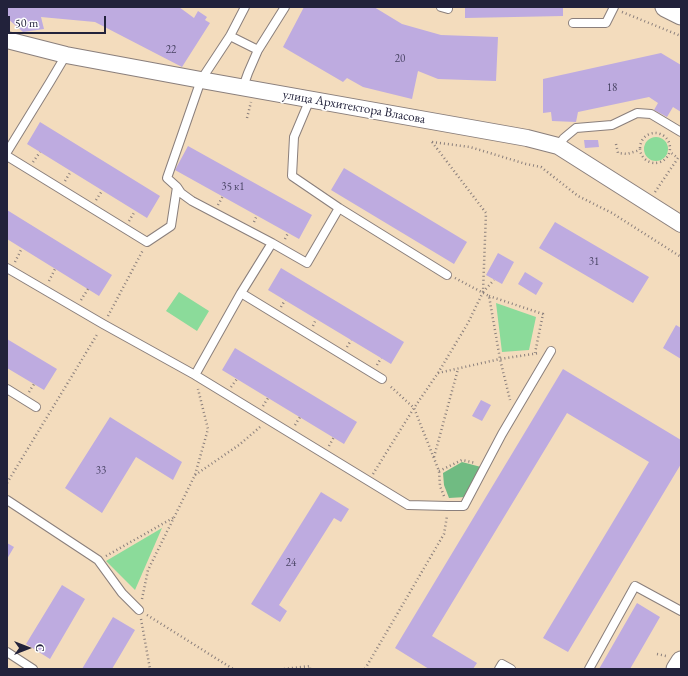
<!DOCTYPE html>
<html>
<head>
<meta charset="utf-8">
<style>
	body { margin:0 }
	#map { position:relative; width:688px; height:676px; overflow:hidden; background:#f3dcbd; font-family:"EB Garamond",serif }
	canvas { display:block }
	.frame { position:absolute; inset:0; border:8px solid #22223b; pointer-events:none }
	.north { position:absolute; left:8px; top:628px; width:40px; height:40px; -webkit-text-stroke:3px #fff; paint-order:stroke; rotate:90deg; font-size:11px; font-weight:700; line-height:16px; text-align:center; color:#22223b }
	.north::after { content:''; display:block; margin:auto; width:14px; height:18px; background:#22223b; clip-path:polygon(50% 0,100% 100%,50% 72%,0 100%) }
	.scale { position:absolute; left:8px; top:16px; width:98px; height:18px; box-sizing:border-box; border:2px solid #22223b; border-top:0; padding-left:5px; font-size:12px; line-height:14px; white-space:nowrap; color:#22223b; -webkit-text-stroke:3px #fff; paint-order:stroke }
</style>
</head>
<body>
<div id="map">
<canvas width="688" height="676"></canvas>
<div class="frame"></div>
<div class="north">С</div>
<div class="scale">50 m</div>
</div>
<script>
const g = document.querySelector('canvas').getContext('2d');
g.lineJoin = 'round';
function fill(path, color) { g.fillStyle = color; g.fill(path, 'evenodd'); }
const toPath = rows => new Path2D(rows.map(r => 'M' + r).join(''));
function stroke(path, color, width, dash) { g.strokeStyle = color; g.lineWidth = width; g.lineCap = dash ? 'butt' : 'round'; g.setLineDash(dash || []); g.stroke(path); }
function write(font, color, halo, rows, align = 'center') {
  g.font = font + ' "EB Garamond",serif'; g.lineWidth = 3.5; g.setLineDash([]); g.textBaseline = 'middle'; g.strokeStyle = halo; g.fillStyle = color; for (const [text, x, y, turn = 0] of rows) {
    g.save(); g.translate(x, y); g.rotate((+turn || 0) * Math.PI / 180); g.textAlign = isNaN(turn) ? turn : align; if (halo) g.strokeText(text, 0, 0); g.fillText(text, 0, 0); g.restore();
  }
}
const green = toPath([
	'644 149a12 12 0 1 1 24 0a12 12 0 1 1-24 0Z',
	[179,292,209,311,197,331,166,311],
	[496,303,536,317,529,350,502,352],
	[162,528,135,590,106,561]
]);
const forest = toPath([
	[462,462,481,467,466,497,449,498,444,485,443,473]
]);
const building = toPath([
	[7,7,179,7,194,18,198,11,207,17,205,20,210,23,182,67,95,22,41,17,44,29,23,32,7,18],
	[304,7,374,7,402,24,441,35,498,37,496,81,438,79,418,71,412,99,363,87,347,78,343,82,283,47],
	[465,7,563,7,563,16,465,18],
	[661,53,681,65,681,112,673,107,667,117,654,110,658,103,649,97,578,112,576,122,552,121,551,112,543,113,543,79],
	[40,122,160,196,147,218,27,144],
	[584,140,598,140,599,147,585,148],
	[188,146,312,215,299,239,175,170],
	[344,168,467,242,454,264,331,190],
	[7,210,112,275,99,296,7,239],
	[555,222,649,277,633,303,539,248],
	[498,253,514,262,502,284,486,275],
	[281,268,404,342,391,364,268,290],
	[525,272,543,283,536,295,518,284],
	[676,325,681,328,681,359,663,348],
	[7,339,57,369,44,390,7,368],
	[235,348,357,422,344,444,222,370],
	[563,369,681,440,681,464,568,652,543,638,649,462,567,413,432,636,477,663,473,669,429,669,395,648],
	[481,400,491,405,482,421,472,416],
	[110,417,182,462,173,480,136,457,102,513,65,488],
	[321,492,349,509,341,522,334,518,279,605,287,611,280,622,251,604],
	[7,543,14,547,7,559],
	[62,585,85,599,50,659,26,644],
	[637,603,660,617,630,669,599,669],
	[113,617,135,630,112,669,82,669]
]);
const path = toPath([
	[622,12,681,36],
	[247,118,251,102],
	'640 148a15 15 0 1 1 30 0a15 15 0 1 1-30 0Z',
	[432,142,486,213,483,292,468,323,438,373,414,408,439,471,440,486,444,496],
	[432,142,470,147,526,164,541,167,578,196,612,213,681,257],
	[616,144,618,153,627,154,640,150],
	[33,162,40,152],
	[65,181,71,171],
	[655,192,678,158,670,152],
	[96,200,102,191],
	[218,205,223,196],
	[129,221,135,211],
	[254,222,257,215],
	[285,239,288,233],
	[15,262,22,248],
	[455,278,489,296,500,359,510,400],
	[49,281,55,269],
	[483,292,494,280],
	[489,296,543,314,535,353],
	[81,300,88,289],
	[281,307,285,300],
	[108,316,143,250],
	[313,326,316,319],
	[347,347,351,340],
	[377,365,381,358],
	[438,373,500,359,539,353],
	[231,387,237,379],
	[29,392,34,384],
	[263,406,268,398],
	[295,425,300,417],
	[329,446,334,437],
	[434,457,458,369],
	[439,471,462,460,476,463],
	[373,474,414,408,389,385],
	[195,475,239,445,260,427],
	[7,483,98,333],
	[106,556,173,518],
	[142,599,148,570,195,475,208,429,198,389],
	[147,615,233,669],
	[141,619,150,669],
	[657,654,666,656],
	[284,669,310,666,310,669],
	[365,669,444,534,447,516]
]);
const service = toPath([
	[441,7,448,9],
	[573,23,606,23,614,7],
	[230,36,258,50],
	[243,87,248,73,258,50,285,7],
	[558,146,564,138,576,128,612,125,637,113,651,114,681,132],
	[7,152,50,82,66,55],
	[7,156,147,242,171,226,177,187,167,178,201,80,230,36,245,7],
	[177,187,181,193,192,201,272,243],
	[339,208,447,275],
	[7,268,103,324,195,375,408,505,448,506,464,506,502,434,551,351],
	[241,293,382,379],
	[195,375,241,293,272,243,307,263,339,208,292,176,294,137,310,99],
	[7,389,36,407],
	[7,500,98,560,122,593,139,610],
	[7,652,33,669],
	[499,669,502,664,511,669],
	[589,669,635,586,681,611]
]);
const minor = toPath([
	[7,40,66,55,201,80,527,138,558,146,681,224]
]);
const tertiary = toPath([
	[665,7,681,15],
	[676,669,681,661]
]);
const numberNames = [
	["22",171,50],
	["20",400,59],
	["18",612,88],
	["35 к1",233,187],
	["31",594,262],
	["33",101,471],
	["24",291,563]
];
const streetNames = [
	["улица Архитектора Власова",354,107,10]
];
fill(green, '#8bdb9a');
fill(forest, '#70bb82');
fill(building, '#beabe0');
stroke(service, '#8a7f7c', 10);
stroke(minor, '#8a7f7c', 18);
stroke(tertiary, '#8a7f7c', 21);
stroke(path, '#8a7f7c', 2.5, [1, 3]);
stroke(service, '#fff', 8);
stroke(minor, '#fff', 16);
stroke(tertiary, '#fff', 19);
write('11px', '#494464', null, numberNames);
write('13px', '#22223b', '#fff', streetNames);
</script>
</body>
</html>
